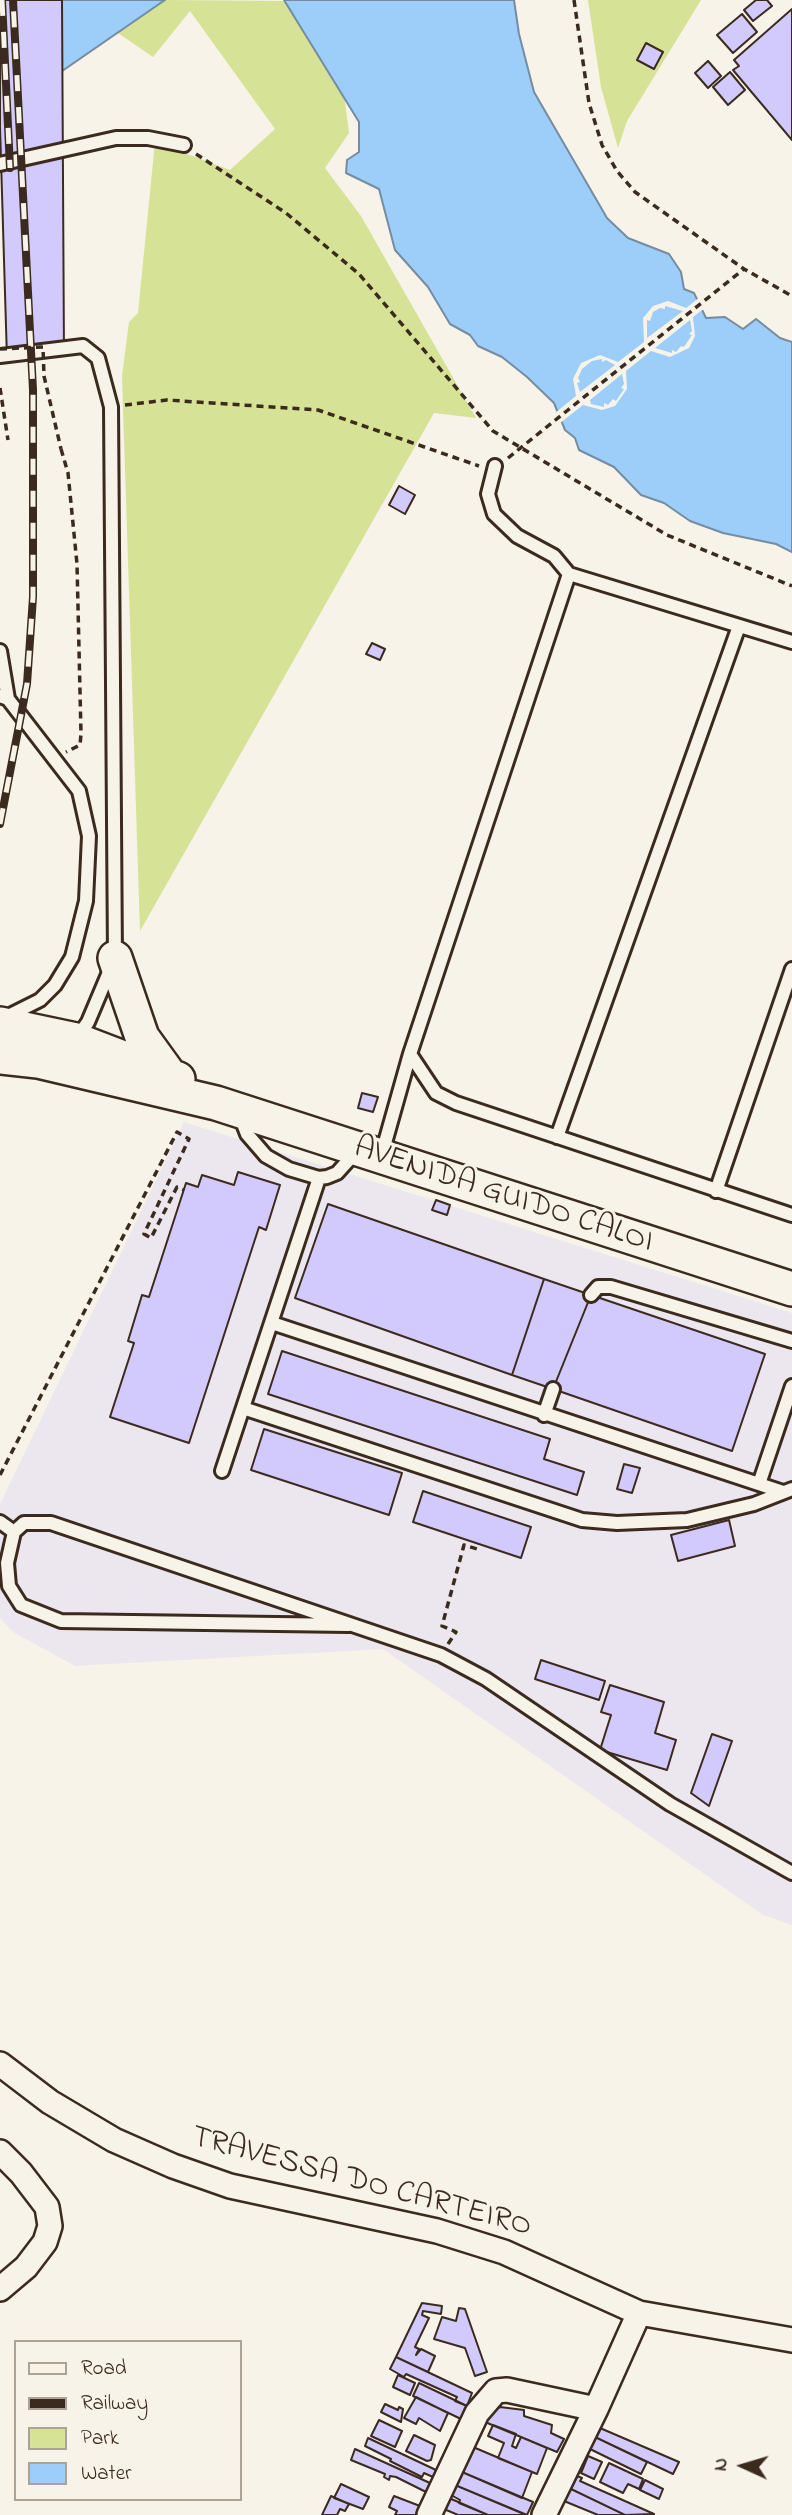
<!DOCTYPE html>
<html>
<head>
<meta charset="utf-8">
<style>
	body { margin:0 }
	#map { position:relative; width:792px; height:2515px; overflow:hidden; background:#f7f3e8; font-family:"Indie Flower",sans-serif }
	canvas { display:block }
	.legend { position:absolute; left:14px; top:2340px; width:228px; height:161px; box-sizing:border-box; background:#f7f3e8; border:2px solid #aca397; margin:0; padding:9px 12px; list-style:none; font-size:21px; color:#3b2a1e }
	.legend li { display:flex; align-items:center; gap:14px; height:35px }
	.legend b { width:35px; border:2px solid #aca397 }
	.north { position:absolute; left:708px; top:2431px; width:70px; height:70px; -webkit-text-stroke:5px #f7f3e8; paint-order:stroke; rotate:274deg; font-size:19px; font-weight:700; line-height:28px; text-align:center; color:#3b2a1e }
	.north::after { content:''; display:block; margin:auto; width:24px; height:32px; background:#3b2a1e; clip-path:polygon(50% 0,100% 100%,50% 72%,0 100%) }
</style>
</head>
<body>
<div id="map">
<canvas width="792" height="2515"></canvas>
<ul class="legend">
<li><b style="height:9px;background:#f7f3e8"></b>Road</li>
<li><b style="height:9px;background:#3b2a1e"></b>Railway</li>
<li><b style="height:19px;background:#d6e295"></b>Park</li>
<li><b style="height:19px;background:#9ccef9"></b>Water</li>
</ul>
<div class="north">N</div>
</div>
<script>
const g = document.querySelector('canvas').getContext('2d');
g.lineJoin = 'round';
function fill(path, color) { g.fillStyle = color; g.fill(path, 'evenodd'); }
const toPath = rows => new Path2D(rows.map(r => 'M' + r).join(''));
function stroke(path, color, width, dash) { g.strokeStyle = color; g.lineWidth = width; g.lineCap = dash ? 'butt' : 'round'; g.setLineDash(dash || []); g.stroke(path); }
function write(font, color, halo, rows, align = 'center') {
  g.font = font + ' "Indie Flower",sans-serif'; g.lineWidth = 6; g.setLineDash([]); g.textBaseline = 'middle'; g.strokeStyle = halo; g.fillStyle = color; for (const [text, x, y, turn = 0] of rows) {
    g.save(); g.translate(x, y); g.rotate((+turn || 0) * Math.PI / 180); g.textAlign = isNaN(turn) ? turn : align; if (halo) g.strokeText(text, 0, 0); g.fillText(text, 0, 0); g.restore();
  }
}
const built = toPath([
	[184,1122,792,1313,792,1925,763,1915,383,1649,75,1666,13,1632,0,1618,0,1504]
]);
const green = toPath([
	[165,0,286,1,344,94,349,133,325,168,361,216,476,418,434,413,140,931,122,376,129,322,138,313,155,142,230,170,275,129,190,11,153,57,118,33],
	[588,0,701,0,627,121,618,148,601,87]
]);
const water = toPath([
	[0,0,165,0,0,114,0,0],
	[284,0,514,0,519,34,534,92,607,218,628,238,669,254,681,272,684,289,694,293,706,318,725,317,743,329,756,319,780,338,792,342,792,552,776,544,723,533,690,521,664,503,641,495,614,467,579,450,575,438,565,430,554,403,527,377,502,357,478,346,470,335,450,324,428,287,395,250,379,189,346,173,347,160,359,152,359,122,284,0]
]);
const pier = toPath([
	[700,297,705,308,693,317,695,336,689,348,670,357,651,351,626,371,627,389,615,406,602,410,583,405,559,424,555,413,576,396,573,379,581,363,600,355,618,362,644,342,643,318,653,306,668,301,686,308],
	[665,306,683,311,647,338,647,320,650,321,653,312,660,308,665,309],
	[690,320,692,331,689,334,692,335,684,347,681,346,676,352,672,350,672,353,655,348],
	[602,359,602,362,606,360,615,365,580,392,577,383,580,382,578,378,582,369,592,361],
	[622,374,624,384,621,388,624,389,616,401,613,399,608,405,604,403,604,407,591,404,590,400]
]);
const building = toPath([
	[0,0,62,0,64,356,7,359,0,127,0,0],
	[756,0,767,0,772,6,753,21,744,10,756,0],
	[792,9,792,140,733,70,739,66,734,60,792,9],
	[742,14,757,32,733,53,717,35,742,14],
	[646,43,663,52,654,69,637,60,646,43],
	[708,61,721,76,708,88,695,73,708,61],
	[730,72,745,90,728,105,713,87,730,72],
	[399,486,415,495,405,514,389,505,399,486],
	[372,643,385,649,380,660,366,654,372,643],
	[362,1093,378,1097,373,1112,358,1108,362,1093],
	[238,1172,280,1185,266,1230,259,1227,189,1443,110,1417,134,1343,128,1341,142,1295,149,1297,186,1183,198,1187,202,1175,234,1185,238,1172],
	[436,1200,450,1205,447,1215,432,1210,436,1200],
	[328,1204,544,1279,512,1375,295,1298,328,1204],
	[544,1279,591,1295,553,1389,512,1375,544,1279],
	[591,1295,765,1354,732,1451,553,1389,591,1295],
	[282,1351,550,1439,544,1459,584,1472,577,1495,268,1394,282,1351],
	[264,1429,402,1473,389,1515,251,1470,264,1429],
	[624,1464,640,1468,632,1493,617,1489,624,1464],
	[423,1491,531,1527,521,1558,413,1522,423,1491],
	[729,1520,735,1546,678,1561,671,1535,729,1520],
	[541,1660,605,1681,599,1700,535,1679,541,1660],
	[610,1685,664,1702,655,1733,676,1740,667,1770,600,1750,611,1715,601,1712,610,1685],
	[712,1734,732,1741,709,1806,691,1793,712,1734],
	[422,2303,442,2306,441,2314,423,2311,422,2315,429,2318,415,2347,419,2349,416,2355,421,2349,435,2356,428,2372,396,2357,422,2303],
	[459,2308,465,2309,487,2372,475,2376,465,2348,434,2339,442,2317,456,2321,459,2308],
	[396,2357,472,2393,467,2406,455,2401,457,2397,406,2374,404,2377,390,2369,396,2357],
	[398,2375,415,2383,410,2395,393,2387,398,2375],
	[419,2383,467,2406,461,2419,413,2396,419,2383],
	[416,2397,448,2413,440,2431,419,2418,416,2424,404,2418,416,2397],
	[385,2404,398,2410,399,2407,403,2409,401,2422,381,2412,385,2404],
	[500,2407,524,2410,524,2416,552,2425,551,2433,564,2439,557,2452,485,2422,489,2414,500,2407],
	[379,2420,402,2431,395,2447,371,2436,379,2420],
	[493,2425,516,2434,512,2446,516,2448,521,2437,547,2448,537,2474,498,2458,504,2443,488,2436,493,2425],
	[600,2428,679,2462,673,2474,595,2437,600,2428],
	[414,2435,435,2445,431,2460,427,2461,406,2451,414,2435],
	[595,2437,647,2462,641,2474,590,2449,595,2437],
	[368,2438,436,2470,433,2477,424,2473,422,2477,390,2461,391,2459,365,2446,368,2438],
	[473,2447,532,2472,522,2498,462,2472,473,2447],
	[355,2449,430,2483,426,2492,396,2477,390,2476,389,2480,384,2477,385,2474,351,2460,355,2449],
	[588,2456,602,2462,594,2479,581,2473,588,2456],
	[609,2463,643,2479,639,2489,628,2484,623,2493,600,2482,609,2463],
	[462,2472,533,2502,527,2515,455,2485,462,2472],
	[577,2476,582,2478,580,2481,654,2514,625,2515,571,2489,577,2476],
	[645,2480,663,2489,659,2499,640,2490,645,2480],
	[341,2484,369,2497,363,2509,334,2498,341,2484],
	[455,2485,526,2515,488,2515,459,2503,460,2500,451,2495,455,2485],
	[571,2489,625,2515,598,2515,564,2501,571,2489],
	[331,2496,349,2504,345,2511,340,2509,337,2515,322,2515,331,2496],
	[394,2496,420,2506,416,2515,395,2515,397,2511,389,2507,394,2496],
	[449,2498,488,2515,458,2515,444,2509,449,2498]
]);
const path = toPath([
	[574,0,589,103,602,145,617,171,635,192,744,269,792,296],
	[196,154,286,213,359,274,493,431,667,535,792,586],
	[0,388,8,440],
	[125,405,167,400,318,410,479,466],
	[61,449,68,473,77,564,81,734,80,745,66,752],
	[508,458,744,269],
	[0,1475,177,1132,189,1139,144,1234,151,1238,177,1187,184,1190],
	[448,1644,456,1632,442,1626,464,1545,477,1549,479,1544]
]);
const lane = toPath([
	[0,164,116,138,148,138,184,145],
	[0,356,83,346,98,358,111,407,115,958,88,1022,77,1038],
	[569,574,792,642],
	[0,651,8,699],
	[0,696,8,699,79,791,89,836,86,901,72,957,55,985,40,1000,4,1018],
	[410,1054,436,1093,456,1103,792,1215],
	[240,1116,247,1134,266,1156,289,1169,319,1178,327,1177,337,1173,356,1152],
	[557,1137,739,626],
	[381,1157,410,1054,569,574,554,556,517,536,494,514,488,494,495,466],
	[716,1191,792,969],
	[591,1295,598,1287,611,1287,792,1341],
	[272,1323,783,1492],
	[243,1408,582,1520,617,1523,687,1520,754,1504,792,1489],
	[544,1415,553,1389],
	[222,1471,319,1178],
	[759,1484,792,1386],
	[0,1522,14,1532],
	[349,1625,61,1621,21,1605,9,1586,7,1563,14,1532,24,1523,51,1523,441,1655,486,1679,670,1804,792,1873]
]);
const street = toPath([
	[0,2064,50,2102,114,2140,173,2166,230,2186,437,2231,504,2252,639,2313],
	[0,2152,21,2173,47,2207,50,2226,45,2242,26,2267,0,2289],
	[596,2409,639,2313,792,2340],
	[429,2515,477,2413,496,2391,507,2390,596,2409,544,2515]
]);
const secondary = toPath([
	[115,958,142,1037,168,1073],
	[0,1024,76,1040,178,1079],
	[0,1057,38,1061,216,1103,792,1289]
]);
const rail = toPath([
	[2,0,10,168],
	[0,824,27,684,33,597,33,390,13,0]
]);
const pathBridge = toPath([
	[0,349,43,347,44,376,61,449]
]);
const streetNames = [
	["AVENIDA GUIDO CALOI",503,1197,18],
	["TRAVESSA DO CARTEIRO",361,2184,15]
];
fill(built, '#ece7ee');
fill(green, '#d6e295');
fill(water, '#9ccef9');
stroke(water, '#758ca1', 2);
fill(pier, '#f7f3e8');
fill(building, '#d2cafc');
stroke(building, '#3b2a1e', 2);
stroke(lane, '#3b2a1e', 18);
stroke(street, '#3b2a1e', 28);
stroke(secondary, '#3b2a1e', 38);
stroke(path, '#3b2a1e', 3.5, [7, 5]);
stroke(lane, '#f7f3e8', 12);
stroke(street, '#f7f3e8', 23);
stroke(secondary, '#f7f3e8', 33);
stroke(rail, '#3b2a1e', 8);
stroke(rail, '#f7f3e8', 5, [16]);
stroke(pathBridge, '#3b2a1e', 3.5, [7, 5]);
write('32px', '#3b2a1e', '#f7f3e8', streetNames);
</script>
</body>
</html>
